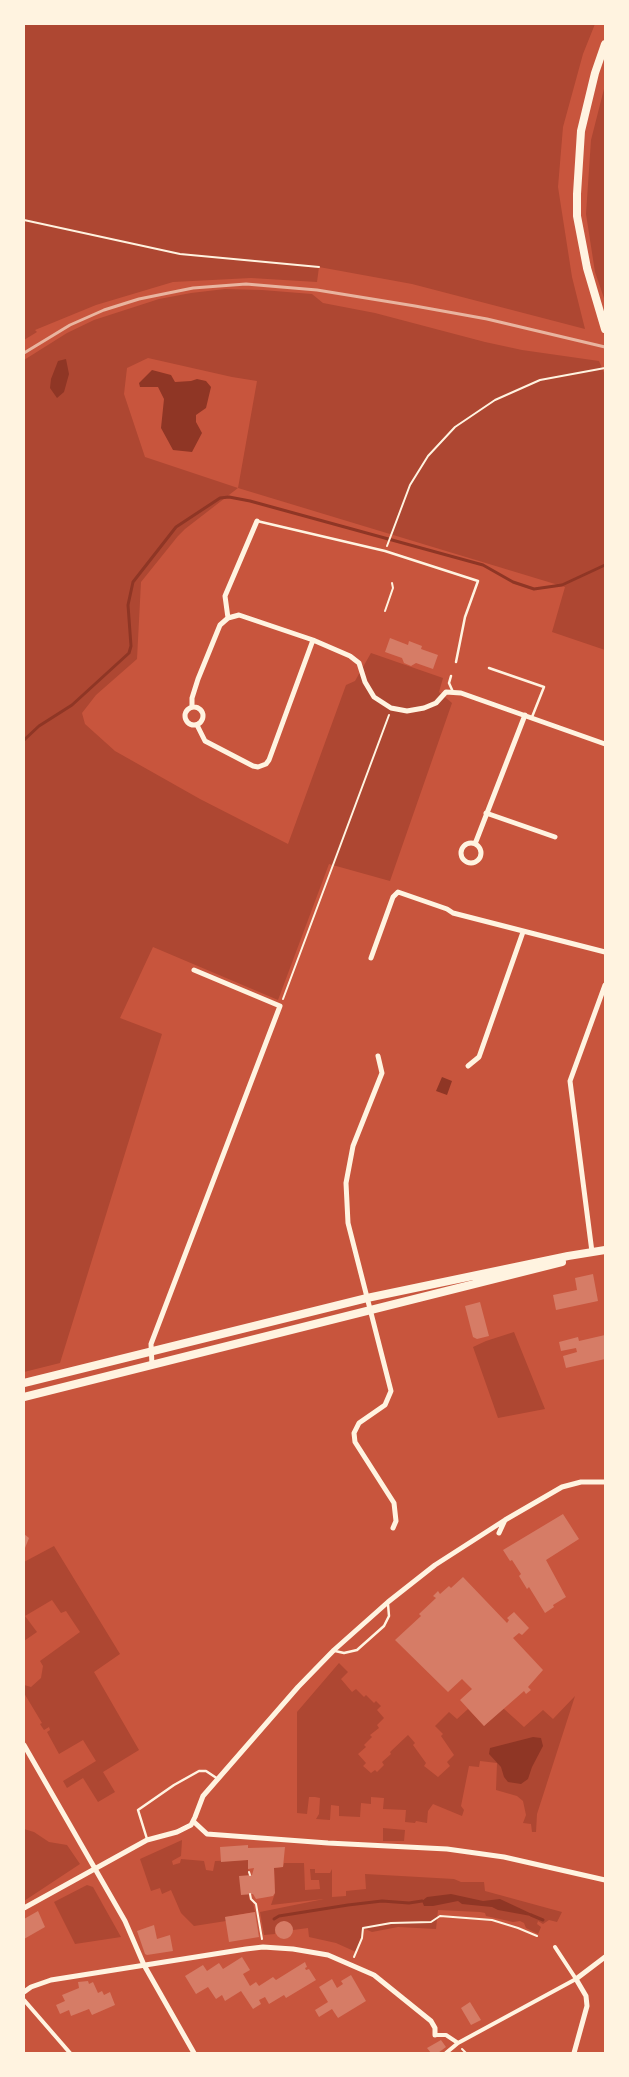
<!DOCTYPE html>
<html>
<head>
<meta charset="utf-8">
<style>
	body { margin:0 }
	#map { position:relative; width:629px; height:2077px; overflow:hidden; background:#c8553d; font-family:Poppins,sans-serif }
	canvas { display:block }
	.frame { position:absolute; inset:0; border:25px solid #fff3e0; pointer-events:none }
</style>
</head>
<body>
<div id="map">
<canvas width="629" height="2077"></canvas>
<div class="frame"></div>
</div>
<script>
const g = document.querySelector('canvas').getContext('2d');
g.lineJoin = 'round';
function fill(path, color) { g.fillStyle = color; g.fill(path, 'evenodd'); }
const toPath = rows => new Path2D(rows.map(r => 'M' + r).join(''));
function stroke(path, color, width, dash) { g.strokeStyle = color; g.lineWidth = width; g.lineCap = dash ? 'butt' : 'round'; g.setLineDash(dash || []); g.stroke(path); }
const green = toPath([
	[24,24,595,24,583,54,563,127,558,187,572,277,585,329,412,284,319,267,317,282,251,278,173,282,96,305,35,330,37,332,24,340],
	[605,85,605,301,595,272,586,214,591,140],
	[225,289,262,290,312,294,323,303,375,313,485,342,522,350,599,361,605,375,605,650,552,632,565,587,238,488,185,529,178,536,141,582,137,659,96,695,82,713,85,724,115,751,200,799,288,844,346,685,355,681,371,653,443,678,439,692,452,703,390,881,329,864,278,1000,153,947,120,1018,162,1034,60,1363,24,1372,24,360,67,333,94,320,159,299,191,293],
	[148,358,232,377,257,381,238,488,145,457,124,394,127,368],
	[514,1332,545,1409,498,1418,473,1347,486,1341],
	[54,1546,120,1654,94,1672,139,1750,103,1772,115,1792,98,1802,83,1778,67,1788,63,1781,96,1761,83,1740,59,1754,47,1732,50,1730,49,1727,44,1730,40,1724,42,1723,24,1693,24,1685,31,1687,41,1678,43,1666,40,1661,80,1632,66,1611,61,1613,52,1600,25,1616,37,1632,24,1641,24,1562],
	[339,1663,348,1672,341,1679,352,1692,356,1689,364,1697,366,1695,374,1703,376,1701,381,1706,377,1710,384,1718,377,1725,379,1728,370,1735,372,1737,364,1745,366,1747,358,1754,366,1763,363,1766,371,1773,375,1770,377,1772,384,1765,382,1762,391,1754,390,1752,408,1735,415,1743,413,1745,426,1763,424,1766,438,1777,450,1766,447,1762,454,1755,441,1736,443,1734,435,1726,449,1712,457,1719,468,1709,484,1726,503,1708,524,1727,543,1710,553,1719,575,1696,537,1814,536,1832,532,1832,531,1824,523,1823,526,1815,523,1801,517,1796,496,1790,497,1763,480,1761,479,1767,469,1766,461,1806,464,1810,462,1816,433,1804,428,1811,427,1823,416,1821,415,1823,405,1822,406,1810,383,1809,384,1798,371,1797,371,1804,361,1803,360,1817,339,1816,339,1806,331,1805,330,1820,316,1819,319,1814,320,1798,315,1797,309,1797,307,1814,297,1813,297,1712],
	[383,1828,405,1830,404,1841,383,1841],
	[24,1829,34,1832,49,1842,67,1845,80,1864,24,1901],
	[182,1840,181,1856,172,1861,173,1865,180,1863,181,1859,204,1861,206,1870,213,1871,215,1861,248,1860,249,1899,253,1903,255,1912,225,1917,226,1921,194,1926,181,1913,171,1890,162,1894,160,1888,151,1891,140,1859],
	[284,1863,304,1863,305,1890,320,1889,319,1880,311,1880,310,1869,315,1869,315,1873,330,1873,332,1869,332,1897,346,1896,346,1891,366,1889,365,1874,401,1876,454,1879,461,1882,484,1882,485,1891,562,1912,557,1922,549,1920,543,1924,538,1921,537,1924,541,1927,538,1934,526,1928,524,1923,520,1921,513,1922,486,1916,485,1913,480,1912,438,1910,436,1929,398,1927,372,1932,363,1928,362,1938,356,1952,336,1943,309,1937,308,1928,293,1930,291,1924,285,1921,276,1925,275,1934,264,1935,260,1912,324,1899,271,1905,275,1893,274,1868,283,1867],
	[87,1885,93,1887,121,1937,75,1944,54,1902]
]);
const water = toPath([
	[66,359,69,374,64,392,57,398,50,388,51,379,58,361],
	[152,370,171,375,175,382,191,381,197,379,206,381,211,387,206,408,196,415,196,422,202,433,192,452,173,450,161,428,164,399,158,387,140,387,139,383],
	[442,1077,452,1081,447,1095,436,1091],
	[533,1737,541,1738,543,1746,532,1767,528,1779,521,1784,508,1782,504,1777,501,1767,489,1754,490,1748],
	[451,1894,483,1901,500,1899,532,1914,531,1916,498,1910,492,1907,462,1904,458,1901,433,1906,424,1906,422,1901,427,1897]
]);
const stream = toPath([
	[24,740,39,726,72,705,129,653,131,646,128,605,133,582,176,527,220,498,229,497,250,501,483,565,513,582,534,589,562,585,605,565],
	[531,1915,543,1920],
	[274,1919,279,1916,348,1905,382,1901,409,1903,422,1901]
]);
const building = toPath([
	[390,638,408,645,409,641,422,646,421,649,438,655,433,669,416,663,411,666,404,663,402,658,385,652],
	[593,1274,598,1301,556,1310,553,1295,577,1290,575,1278],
	[480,1302,489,1336,477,1339,473,1337,465,1306],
	[605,1335,605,1359,566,1368,563,1356,577,1352,576,1348,561,1351,559,1342,578,1337,579,1341],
	[563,1514,579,1539,546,1560,566,1597,553,1605,554,1607,545,1613,529,1587,527,1589,519,1576,521,1574,512,1560,510,1561,503,1550],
	[24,1534,29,1538,25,1548,24,1548],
	[463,1577,507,1623,509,1620,507,1618,514,1612,529,1628,522,1635,519,1633,513,1638,543,1670,528,1687,531,1690,526,1694,524,1691,484,1726,460,1700,472,1689,462,1679,448,1692,395,1640,421,1616,419,1614,436,1598,433,1596,438,1591,440,1594,449,1586,451,1588],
	[248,1845,248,1848,285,1847,283,1867,274,1868,275,1893,273,1896,256,1899,253,1894,241,1895,239,1876,252,1875,254,1868,248,1869,248,1860,221,1862,220,1847],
	[38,1911,45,1927,24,1939,24,1919],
	[255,1912,259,1937,229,1942,225,1917],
	'275 1930a9 9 0 1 1 18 0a9 9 0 1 1-18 0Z',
	[154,1925,157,1939,170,1935,173,1951,147,1955,145,1954,137,1931],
	[242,1957,250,1970,243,1974,250,1986,256,1982,259,1986,273,1977,276,1980,305,1962,307,1967,305,1968,306,1970,309,1969,316,1980,286,1998,284,1995,269,2004,265,1997,259,2000,261,2004,253,2009,241,1991,225,2001,222,1995,216,1999,208,1987,196,1994,185,1976,203,1965,207,1971,219,1963,223,1969],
	[351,1975,366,2001,338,2018,332,2009,319,2017,315,2010,328,2002,319,1987,332,1979,337,1988,343,1984,341,1981],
	[88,1981,89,1984,93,1982,98,1993,102,1991,104,1995,110,1992,115,2005,92,2015,89,2009,71,2016,69,2010,60,2014,56,2005,65,2001,62,1995,79,1988,78,1982],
	[470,2002,481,2020,471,2025,461,2008],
	[441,2040,446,2047,438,2053,431,2053,427,2048]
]);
const path = toPath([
	[24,220,180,254,319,267],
	[387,546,410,485,428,456,455,427,495,400,540,380,605,368],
	[385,611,393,588,392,583],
	[283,999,389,715],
	[249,1872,250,1875],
	[250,1894,251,1899,256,1904,262,1939],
	[354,1957,362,1938,363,1928,391,1923,431,1922,440,1916,492,1920,518,1928,537,1936],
	[462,2049,466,2053]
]);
const service = toPath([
	[257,521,385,551,478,581,465,617,456,662],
	[489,668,544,687,532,717],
	[451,676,449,683,453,692],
	[335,1651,344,1653,357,1650,384,1626,389,1616,388,1604],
	[147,1839,138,1810,174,1785,199,1771,206,1771,218,1779]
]);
const pedestrian = toPath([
	[24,2000,70,2053],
	[435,2035,446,2035,458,2043],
	[446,2053,458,2043,576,1979,555,1947]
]);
const minor = toPath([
	[228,618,225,596,257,521],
	'185 716a9 9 0 1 1 18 0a9 9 0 1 1-18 0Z',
	[192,707,192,698,198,679,220,625,228,618,239,615,313,640,350,656,359,663,365,682,374,697,391,708,407,711,424,708,436,703,446,692,461,693,605,744],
	[197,725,205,741,253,766,258,767,266,764,269,760,313,640],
	[486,813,555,837],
	'461 853a10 10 0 1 1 20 0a10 10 0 1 1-20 0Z',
	[475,844,525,715],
	[371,958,393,897,398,892,447,909,453,913,605,952],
	[378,1056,382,1073,353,1146,346,1183,348,1223,391,1391,385,1405,359,1423,354,1433,355,1442,394,1503,396,1521,393,1528],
	[468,1066,479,1057,523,932],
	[592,1252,570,1081,605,985],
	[152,1365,151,1344,280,1006,194,970],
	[499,1533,505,1520],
	[24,1745,125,1921,144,1965,194,2053],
	[193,1821,207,1834,328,1843,447,1849,504,1857,605,1880],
	[24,1908,147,1840,177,1832,191,1825,195,1817,203,1796,298,1687,334,1650,388,1602,435,1565,505,1520,562,1487,581,1482,605,1482],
	[24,1992,31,1987,51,1980,246,1949,263,1947,293,1949,328,1955,374,1975,431,2021,435,2028,435,2035],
	[574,2053,587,2006,586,1996,576,1979,605,1957]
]);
const secondary = toPath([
	[605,44,595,73,581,131,577,194,577,216,587,268,605,329],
	[24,1383,367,1298,568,1256,605,1250],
	[24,1397,562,1262]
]);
const rail = toPath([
	[24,353,70,325,104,310,139,299,193,288,246,284,317,290,415,306,487,319,605,347]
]);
fill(green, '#ae4732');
fill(water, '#8f3625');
stroke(stream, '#8f3625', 3);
fill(building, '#d67c66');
stroke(path, '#fff3e0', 2);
stroke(service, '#fff3e0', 2.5);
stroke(pedestrian, '#fff3e0', 4);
stroke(minor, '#fff3e0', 5);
stroke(secondary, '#fff3e0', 8);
stroke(rail, '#e9b49f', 3);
</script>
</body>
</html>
